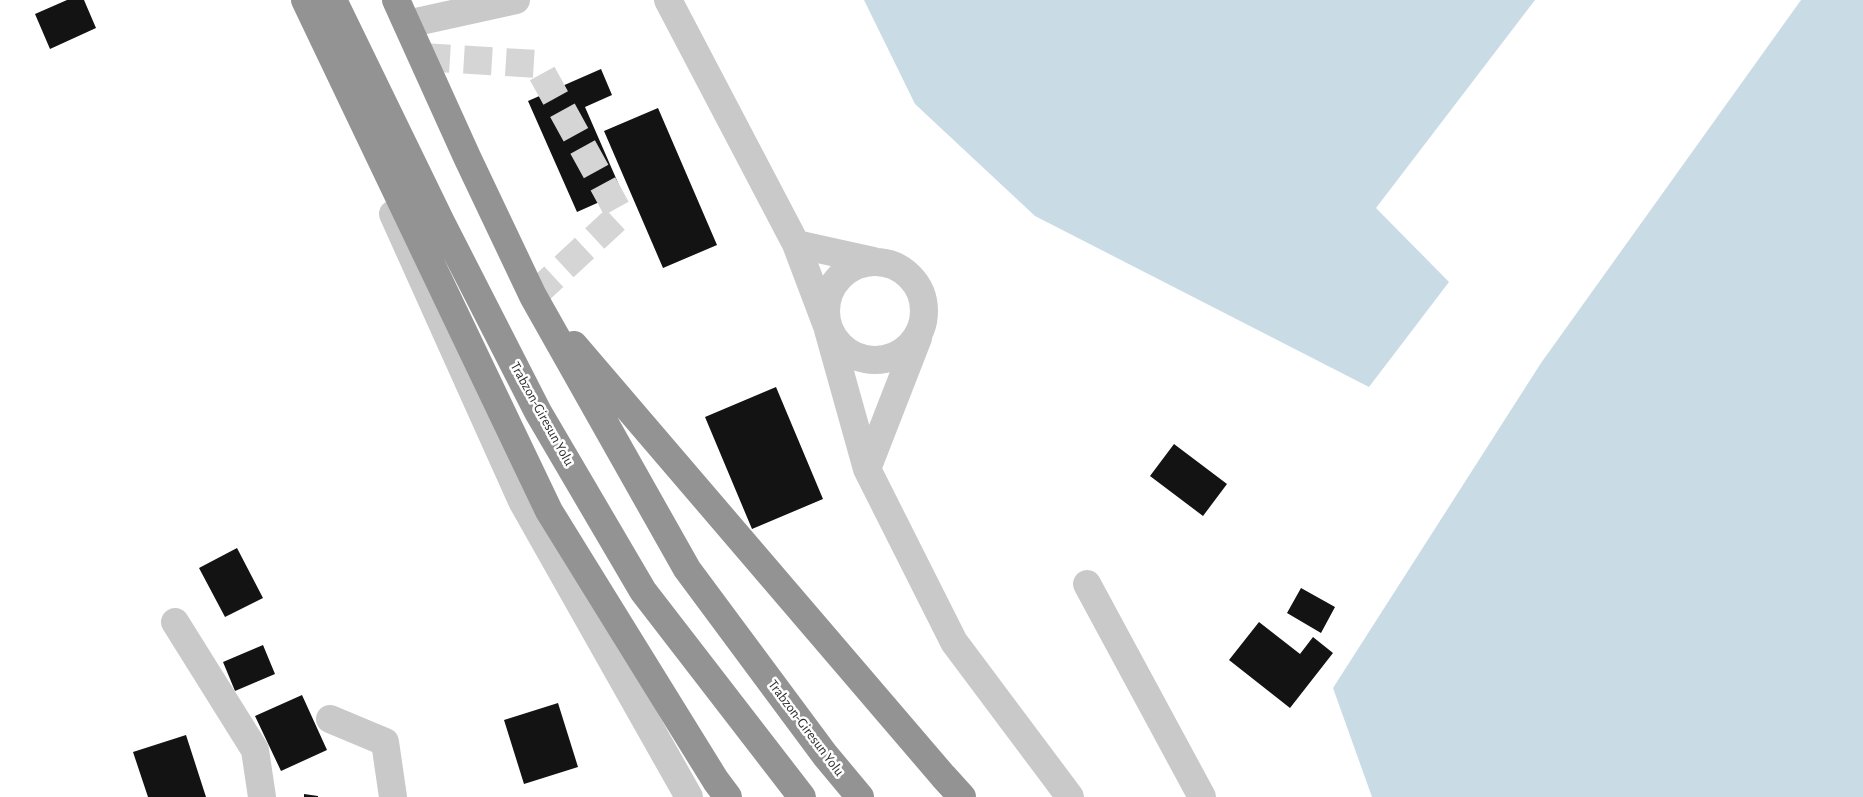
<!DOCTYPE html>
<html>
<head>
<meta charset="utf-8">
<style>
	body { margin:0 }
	canvas { display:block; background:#fff }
</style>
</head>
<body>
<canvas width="1863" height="797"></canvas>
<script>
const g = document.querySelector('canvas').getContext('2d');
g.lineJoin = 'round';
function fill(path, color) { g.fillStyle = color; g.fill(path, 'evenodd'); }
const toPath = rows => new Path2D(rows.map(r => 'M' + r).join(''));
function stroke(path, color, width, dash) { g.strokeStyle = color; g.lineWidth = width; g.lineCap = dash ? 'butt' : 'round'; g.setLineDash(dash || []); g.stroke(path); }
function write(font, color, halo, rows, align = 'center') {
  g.font = font + ' "Alegreya Sans",sans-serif'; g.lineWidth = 5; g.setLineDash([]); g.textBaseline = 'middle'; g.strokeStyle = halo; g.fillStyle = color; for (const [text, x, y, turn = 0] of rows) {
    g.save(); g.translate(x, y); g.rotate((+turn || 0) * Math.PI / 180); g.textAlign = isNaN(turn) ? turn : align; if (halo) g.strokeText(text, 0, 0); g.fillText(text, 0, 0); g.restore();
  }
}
const water = toPath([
	[864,0,1535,0,1376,208,1449,282,1369,387,1035,216,915,104],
	[1801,0,1863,0,1863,797,1372,797,1333,688,1541,363]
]);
const building = toPath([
	[67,0,84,0,96,28,50,49,35,14],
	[601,69,612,95,585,107,622,192,577,212,528,101],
	[658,108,717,245,663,268,604,131],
	[776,387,823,499,752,529,705,417],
	[1174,444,1227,484,1203,516,1150,476],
	[237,548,263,598,225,617,199,568],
	[1301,588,1335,607,1321,633,1287,613],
	[1259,622,1300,654,1313,637,1333,653,1290,708,1229,660],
	[263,645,275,674,235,691,223,662],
	[302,695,327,750,281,771,255,716],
	[558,703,578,767,524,784,504,720],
	[186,735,206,797,148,797,133,752],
	[304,794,318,796,318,797,304,797]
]);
const minorTunnel = toPath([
	[422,57,537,64,620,215,533,296]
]);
const minor = toPath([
	[668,0,796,244,827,326,867,469,954,642,1070,797],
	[407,24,516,0],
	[393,214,522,501,689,797],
	[796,244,873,261],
	'826 311a49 49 0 1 1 98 0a49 49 0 1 1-98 0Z',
	[867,469,918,338],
	[1087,584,1202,797],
	[175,622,255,750,262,797],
	[330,719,385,742,393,797]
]);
const highway = toPath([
	[305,0,549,511,716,781,728,797],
	[333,0,441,222,538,412,643,591,802,797],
	[396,0,467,157,533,296,687,569,825,755,860,797],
	[574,345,943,776,962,797]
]);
const streetNames = [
	["Trabzon-Giresun Yolu",542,414,61],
	["Trabzon-Giresun Yolu",806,728,53]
];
fill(water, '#c9dce6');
fill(building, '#131313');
stroke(minorTunnel, '#d5d5d5', 28, [28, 14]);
stroke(minor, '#c9c9c9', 28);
stroke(highway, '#939393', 28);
write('14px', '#2c2c2c', '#fff', streetNames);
</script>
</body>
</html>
